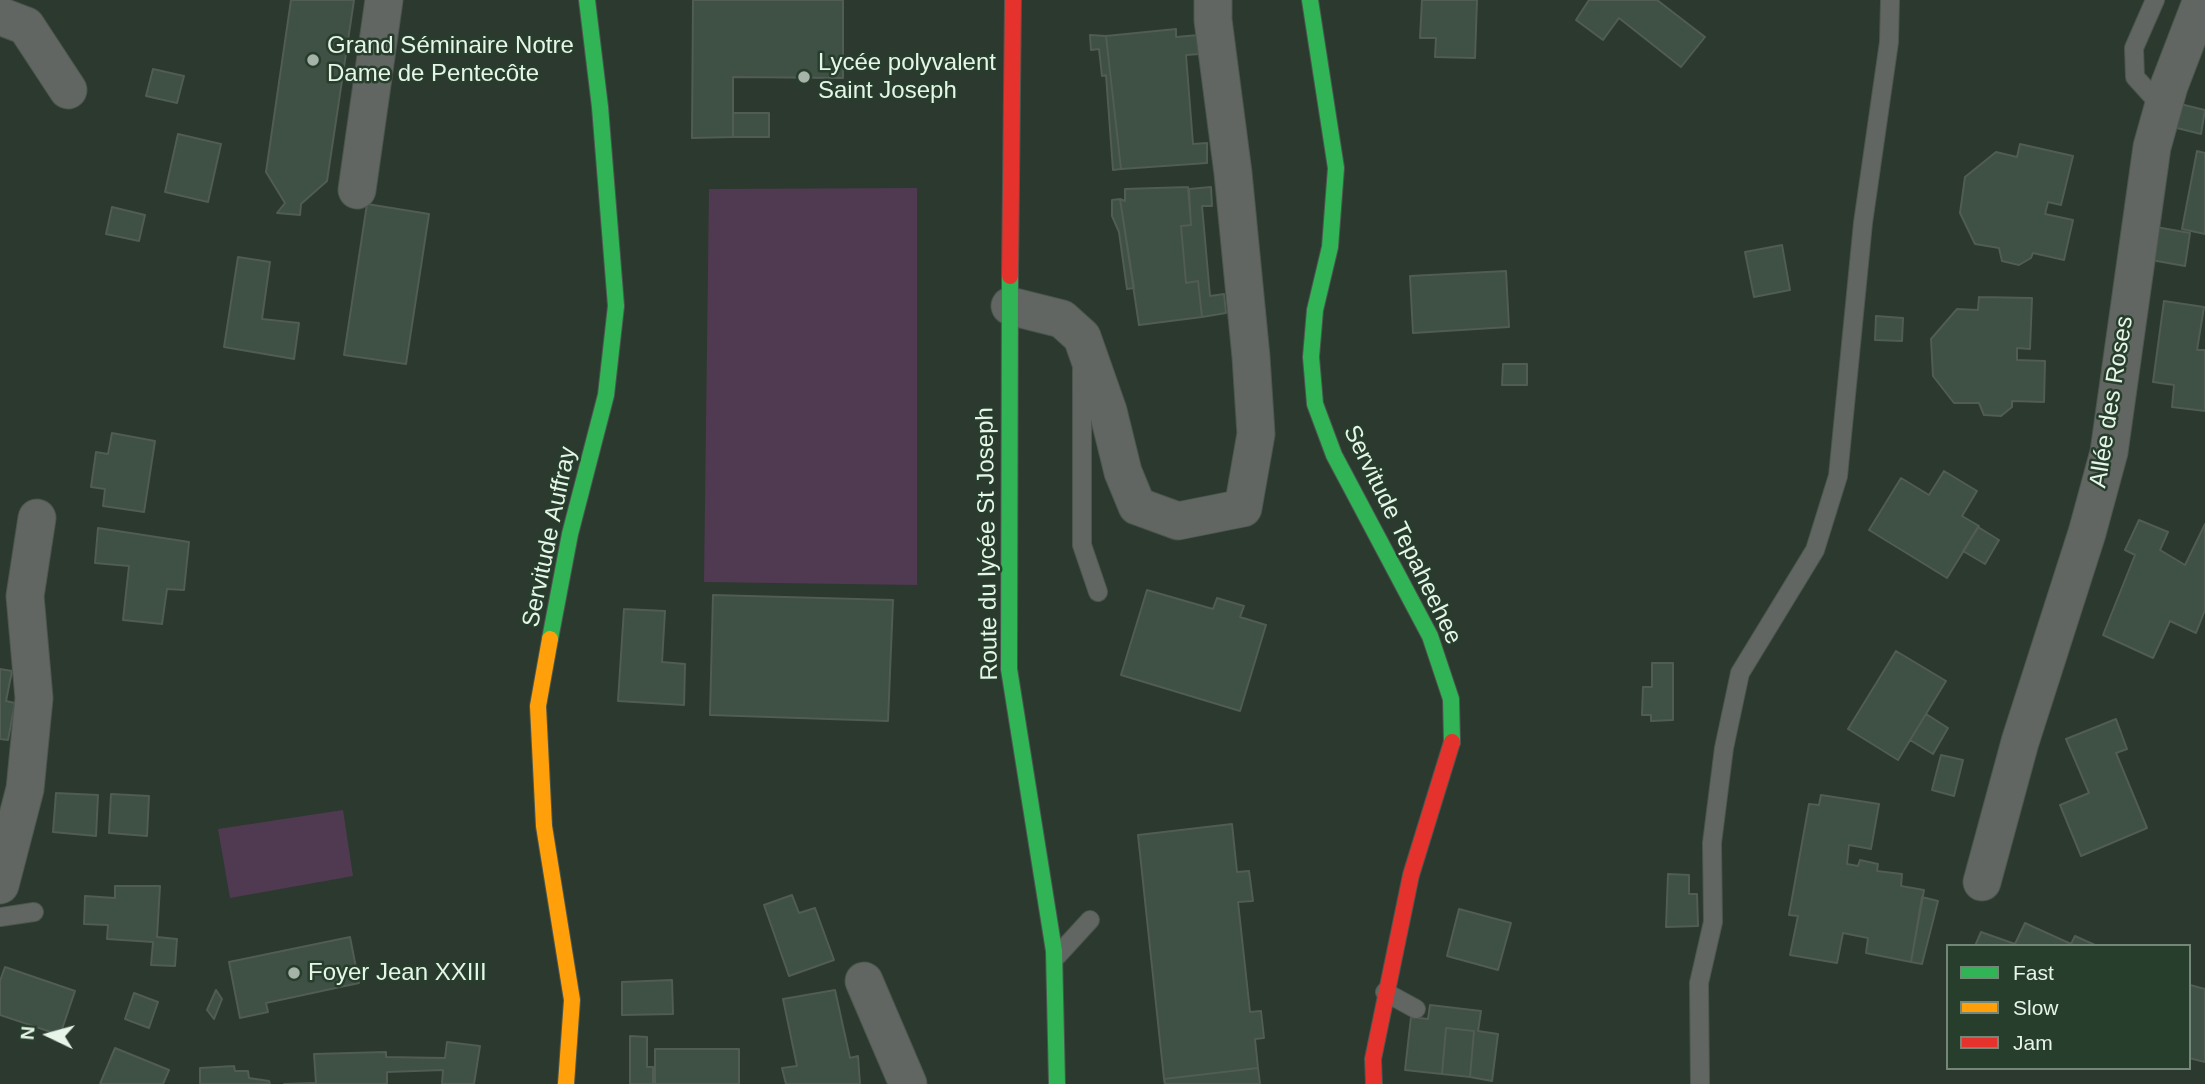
<!DOCTYPE html>
<html>
<head>
<meta charset="utf-8">
<style>
	body { margin:0 }
	#map { position:relative; width:2205px; height:1084px; overflow:hidden; background:#2c392f; font-family:Helvetica,sans-serif }
	canvas { display:block }
	.legend { position:absolute; left:1946px; top:944px; width:245px; height:126px; box-sizing:border-box; background:#273e2c; border:2px solid #748778; margin:0; padding:9px 12px; list-style:none; font-size:21px; color:#e7f5e9 }
	.legend li { display:flex; align-items:center; gap:14px; height:35px }
	.legend b { width:35px; border:2px solid #748778 }
	.north { position:absolute; left:14px; top:1000px; width:70px; height:70px; -webkit-text-stroke:5px #273e2c; paint-order:stroke; rotate:275deg; font-size:19px; font-weight:700; line-height:28px; text-align:center; color:#e7f5e9 }
	.north::after { content:''; display:block; margin:auto; width:24px; height:32px; background:#e7f5e9; clip-path:polygon(50% 0,100% 100%,50% 72%,0 100%) }
</style>
</head>
<body>
<div id="map">
<canvas width="2205" height="1084"></canvas>
<ul class="legend">
<li><b style="height:9px;background:#30b455"></b>Fast</li>
<li><b style="height:9px;background:#ff9f0a"></b>Slow</li>
<li><b style="height:9px;background:#e5322d"></b>Jam</li>
</ul>
<div class="north">N</div>
</div>
<script>
const g = document.querySelector('canvas').getContext('2d');
g.lineJoin = 'round';
function fill(path, color) { g.fillStyle = color; g.fill(path, 'evenodd'); }
const toPath = rows => new Path2D(rows.map(r => 'M' + r).join(''));
function stroke(path, color, width, dash) { g.strokeStyle = color; g.lineWidth = width; g.lineCap = dash ? 'butt' : 'round'; g.setLineDash(dash || []); g.stroke(path); }
function write(font, color, halo, rows, align = 'center') {
  g.font = font + ' Helvetica,sans-serif'; g.lineWidth = 5; g.setLineDash([]); g.textBaseline = 'middle'; g.strokeStyle = halo; g.fillStyle = color; for (const [text, x, y, turn = 0] of rows) {
    g.save(); g.translate(x, y); g.rotate((+turn || 0) * Math.PI / 180); g.textAlign = isNaN(turn) ? turn : align; if (halo) g.strokeText(text, 0, 0); g.fillText(text, 0, 0); g.restore();
  }
}
const green = toPath([
	[917,188,917,585,704,582,709,189],
	[343,810,353,876,230,898,218,829]
]);
const building = toPath([
	[291,0,354,0,327,181,301,204,300,215,277,213,285,203,266,172,291,0],
	[693,0,843,0,843,78,733,77,733,137,692,138,693,0],
	[1422,0,1477,0,1475,58,1435,57,1436,38,1420,38,1422,0],
	[1589,0,1657,0,1705,37,1681,67,1619,18,1603,40,1576,20,1589,0],
	[1176,29,1176,37,1199,35,1200,54,1186,55,1193,144,1207,143,1207,163,1121,169,1106,36,1176,29],
	[1090,35,1106,36,1121,169,1113,170,1106,75,1102,76,1099,49,1091,50,1090,35],
	[153,69,184,76,177,103,146,96,153,69],
	[2176,103,2205,110,2201,134,2169,126,2176,103],
	[733,113,769,113,769,137,733,137,733,113],
	[178,134,221,144,208,202,165,192,178,134],
	[2020,144,2073,156,2061,205,2048,202,2045,214,2073,220,2064,260,2033,253,2031,258,2019,265,2002,261,1999,248,1975,244,1960,213,1965,177,1996,152,2017,157,2020,144],
	[2197,151,2205,153,2205,234,2182,229,2197,151],
	[1188,187,1191,225,1181,226,1186,283,1198,281,1202,317,1139,325,1120,199,1125,201,1125,189,1188,187],
	[1211,187,1212,206,1202,206,1210,296,1224,294,1226,313,1202,317,1198,281,1186,283,1181,226,1191,225,1189,189,1211,187],
	[1120,199,1134,288,1127,289,1119,232,1112,216,1112,200,1120,199],
	[367,204,429,214,406,364,344,355,367,204],
	[112,207,145,215,139,241,106,234,112,207],
	[2156,227,2190,233,2185,266,2151,260,2156,227],
	[1782,245,1790,290,1754,297,1745,252,1782,245],
	[238,257,270,262,262,319,299,323,294,359,224,347,238,257],
	[1506,271,1509,327,1413,333,1410,276,1506,271],
	[1979,297,2032,298,2030,349,2017,348,2017,360,2045,361,2044,402,2012,401,2012,407,2001,416,1984,415,1979,403,1954,403,1933,376,1931,339,1957,309,1978,310,1979,297],
	[2164,301,2204,307,2197,350,2205,350,2205,411,2172,407,2174,385,2153,382,2164,301],
	[1876,316,1903,318,1902,341,1875,340,1876,316],
	[1503,364,1527,364,1527,385,1502,385,1503,364],
	[112,433,155,441,144,512,103,506,105,489,91,487,96,452,108,454,112,433],
	[1944,471,1977,491,1962,516,1979,526,1947,578,1869,530,1901,478,1929,495,1944,471],
	[2139,520,2168,532,2160,550,2185,565,2205,524,2205,610,2196,633,2170,621,2153,658,2103,635,2135,555,2125,550,2139,520],
	[1978,527,1999,540,1985,564,1963,551,1978,527],
	[98,528,189,542,184,590,167,589,162,624,123,620,129,566,95,563,98,528],
	[1147,590,1213,609,1217,598,1244,606,1240,617,1266,625,1240,711,1121,675,1147,590],
	[713,595,893,600,888,721,710,715,713,595],
	[624,609,665,611,662,662,685,664,684,705,618,701,624,609],
	[1896,651,1946,681,1898,760,1848,729,1896,651],
	[1652,663,1673,663,1673,720,1651,721,1651,715,1642,715,1643,687,1652,687,1652,663],
	[0,669,12,671,6,701,15,703,8,740,0,739,0,669],
	[1926,714,1948,728,1933,754,1910,740,1926,714],
	[2116,719,2127,749,2116,753,2147,828,2081,856,2060,805,2089,793,2066,739,2116,719],
	[1941,755,1963,760,1954,796,1932,790,1941,755],
	[56,793,98,795,96,836,53,832,56,793],
	[111,794,149,796,147,836,109,833,111,794],
	[1821,795,1879,804,1871,849,1849,845,1847,864,1858,866,1860,860,1878,864,1877,871,1902,874,1901,886,1924,890,1911,962,1866,953,1868,938,1843,933,1837,963,1790,955,1798,916,1789,915,1809,804,1819,805,1821,795],
	[1232,824,1237,872,1249,871,1253,901,1238,902,1250,1012,1261,1011,1264,1038,1255,1039,1258,1068,1164,1079,1138,835,1232,824],
	[1668,874,1689,875,1689,894,1697,894,1698,926,1666,927,1668,874],
	[115,886,160,886,157,937,177,939,175,966,151,965,153,942,107,939,108,925,84,924,85,896,115,898,115,886],
	[792,895,799,913,815,908,834,960,789,976,764,905,792,895],
	[1922,897,1938,901,1922,964,1911,962,1922,897],
	[1459,909,1511,923,1498,970,1447,956,1459,909],
	[2025,923,2071,944,2075,936,2095,945,1975,946,1981,932,2015,944,2025,923],
	[350,937,359,983,266,1003,268,1012,240,1018,229,962,350,937],
	[5,967,75,991,60,1035,0,1015,0,981,5,967],
	[672,980,673,1014,622,1015,622,982,672,980],
	[2190,985,2205,989,2205,1062,2189,1058,2190,985],
	[216,990,222,999,214,1019,207,1010,216,990],
	[835,990,850,1058,858,1056,860,1084,786,1084,782,1068,797,1066,783,999,835,990],
	[134,993,158,1002,149,1028,125,1019,134,993],
	[1430,1005,1481,1011,1478,1031,1498,1034,1492,1081,1470,1077,1474,1031,1446,1028,1442,1074,1405,1070,1411,1017,1428,1019,1430,1005],
	[1446,1028,1474,1031,1470,1077,1442,1074,1446,1028],
	[630,1036,647,1037,647,1067,653,1067,653,1084,630,1084,630,1036],
	[447,1042,480,1046,474,1084,442,1084,443,1070,387,1072,387,1084,284,1084,316,1083,314,1054,386,1052,386,1057,445,1058,447,1042],
	[115,1048,169,1070,163,1084,100,1084,115,1048],
	[655,1049,739,1049,739,1084,655,1084,655,1049],
	[234,1066,235,1071,248,1071,249,1078,269,1081,270,1084,200,1084,200,1068,234,1066],
	[1258,1068,1260,1084,1165,1084,1164,1079,1258,1068]
]);
const lane = toPath([
	[2155,0,2134,48,2135,77,2163,108],
	[1082,369,1082,545,1098,592],
	[0,917,34,912],
	[1057,956,1090,920],
	[1385,992,1416,1009],
	[1700,1084,1699,983,1713,922,1712,843,1724,748,1740,673,1815,550,1838,476,1863,223,1889,42,1890,0]
]);
const street = toPath([
	[0,16,26,26,68,90],
	[357,190,384,0],
	[1010,306,1062,319,1082,337,1108,411,1123,472,1137,506,1178,521,1243,508,1256,434,1251,357,1233,173,1213,20,1213,0],
	[1982,882,2020,742,2087,533,2109,452,2152,147,2169,86,2202,0],
	[0,885,25,789,34,698,25,596,37,518],
	[864,981,908,1084]
]);
const fast = toPath([
	[1310,0,1336,168,1330,247,1315,310,1311,357,1315,404,1334,455,1430,636,1451,699,1452,742],
	[1010,276,1009,669,1054,951,1057,1084],
	[550,639,570,534,606,395,616,306,600,107,587,0]
]);
const slow = toPath([
	[550,639,538,706,544,826,572,1000,566,1084]
]);
const jam = toPath([
	[1010,276,1013,0],
	[1374,1084,1373,1059,1411,875,1452,742]
]);
const markers = [
	[313,60,7,"#a6b3a8"],
	[804,77,7,"#a6b3a8"],
	[294,973,7,"#a6b3a8"]
];
const poiNames = [
	["Grand Séminaire Notre",327,46],
	["Dame de Pentecôte",327,74],
	["Lycée polyvalent",818,63],
	["Saint Joseph",818,91],
	["Foyer Jean XXIII",308,973]
];
const streetNames = [
	["Allée des Roses",2112,402,-81],
	["Servitude Tepaheehee",1402,535,64],
	["Servitude Auffray",550,537,-78],
	["Route du lycée St Joseph",988,544,-91]
];
fill(green, '#503a51');
fill(building, '#3f5044');
stroke(building, '#515c53', 2);
stroke(lane, '#4b564e', 20);
stroke(street, '#4b564e', 39);
stroke(fast, '#4b564e', 18);
stroke(slow, '#4b564e', 18);
stroke(jam, '#4b564e', 18);
stroke(lane, '#626662', 18);
stroke(street, '#626662', 37);
stroke(fast, '#30b455', 16);
stroke(slow, '#ff9f0a', 16);
stroke(jam, '#e5322d', 16);
for (const [x, y, r, color] of markers) { const dot = new Path2D(); dot.arc(x, y, r, 0, 2 * Math.PI); g.fillStyle = color; g.fill(dot); stroke(dot, '#273e2c', 2.5); }
write('24px', '#e7f5e9', '#273e2c', poiNames, 'left');
write('24px', '#e7f5e9', '#273e2c', streetNames);
</script>
</body>
</html>
